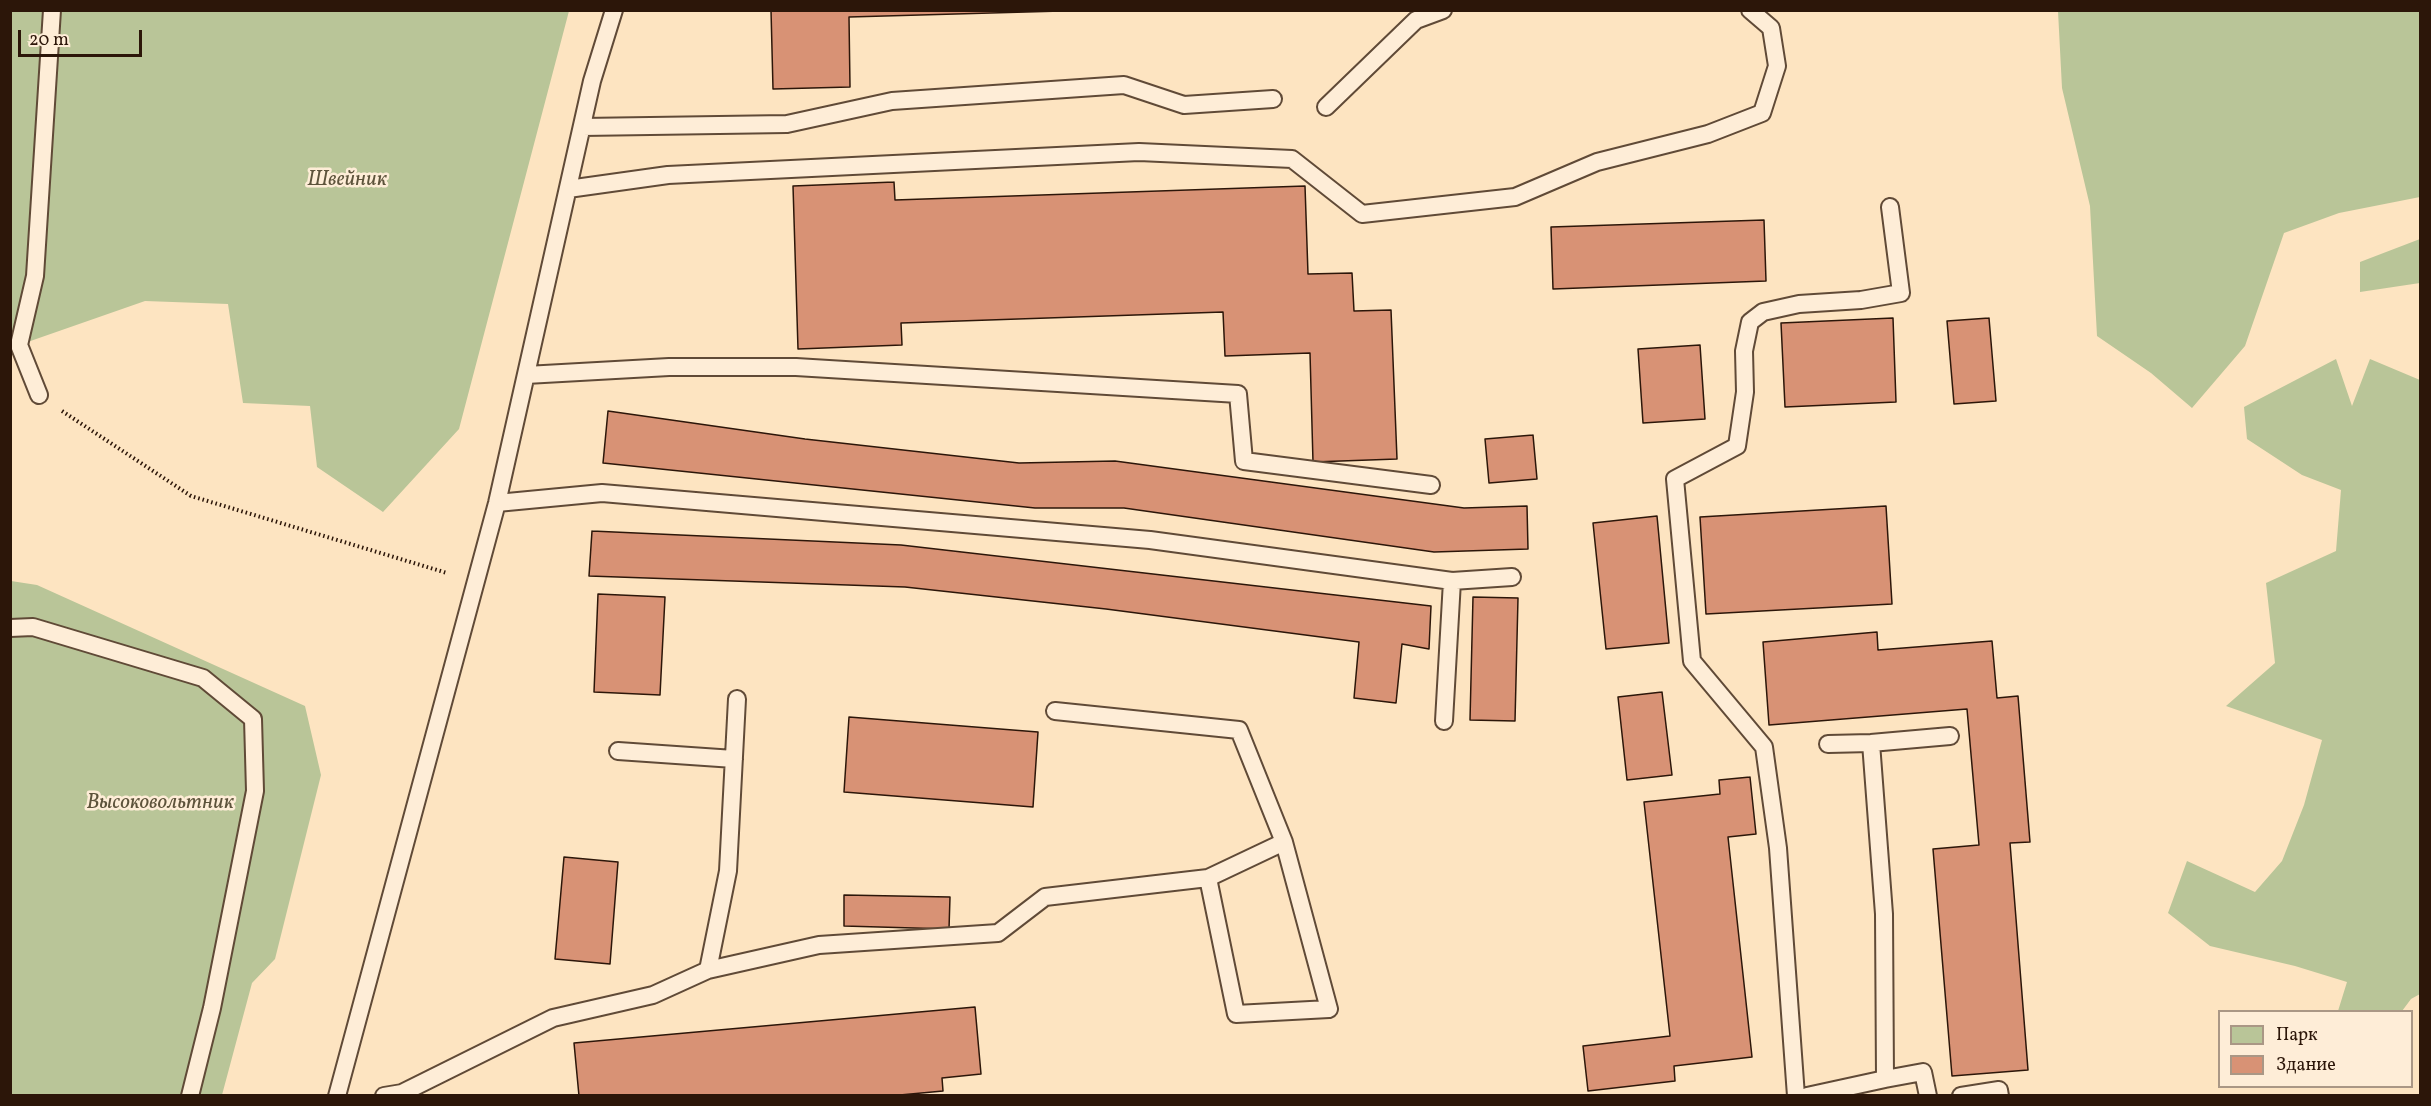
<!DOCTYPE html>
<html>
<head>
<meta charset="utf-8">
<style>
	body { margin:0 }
	#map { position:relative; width:2431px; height:1106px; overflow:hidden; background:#fde4c1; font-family:Vollkorn,serif }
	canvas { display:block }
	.frame { position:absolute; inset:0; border:12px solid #2c1609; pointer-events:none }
	.legend { position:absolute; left:2218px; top:1010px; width:195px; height:78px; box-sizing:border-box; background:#feedd7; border:2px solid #aa9785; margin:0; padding:8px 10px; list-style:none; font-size:18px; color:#2c1609 }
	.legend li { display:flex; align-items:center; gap:12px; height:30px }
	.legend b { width:30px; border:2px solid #aa9785 }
	.scale { position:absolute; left:18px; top:30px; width:124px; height:27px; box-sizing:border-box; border:3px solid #2c1609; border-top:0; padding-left:8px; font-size:18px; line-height:21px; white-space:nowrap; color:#2c1609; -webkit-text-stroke:4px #feedd7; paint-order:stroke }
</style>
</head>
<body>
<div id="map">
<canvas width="2431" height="1106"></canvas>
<div class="frame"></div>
<ul class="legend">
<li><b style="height:16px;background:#b9c598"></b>Парк</li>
<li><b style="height:16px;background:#d89275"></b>Здание</li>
</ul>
<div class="scale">20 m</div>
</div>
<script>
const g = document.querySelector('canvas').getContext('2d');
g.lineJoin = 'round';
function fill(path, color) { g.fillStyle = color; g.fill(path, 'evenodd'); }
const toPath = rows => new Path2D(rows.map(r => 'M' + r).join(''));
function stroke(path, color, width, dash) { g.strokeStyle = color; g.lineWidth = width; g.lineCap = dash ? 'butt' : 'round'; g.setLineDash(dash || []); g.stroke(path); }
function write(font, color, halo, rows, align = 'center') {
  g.font = font + ' Vollkorn,serif'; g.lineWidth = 5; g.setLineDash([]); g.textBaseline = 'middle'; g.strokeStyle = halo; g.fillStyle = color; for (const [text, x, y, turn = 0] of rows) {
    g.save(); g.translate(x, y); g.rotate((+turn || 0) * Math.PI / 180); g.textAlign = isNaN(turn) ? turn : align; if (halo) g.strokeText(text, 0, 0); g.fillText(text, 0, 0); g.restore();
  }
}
const green = toPath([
	[11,11,569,11,459,429,383,512,317,467,310,406,243,403,228,304,145,301,19,345,11,355],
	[2058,11,2420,11,2420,197,2339,213,2284,233,2245,346,2192,408,2151,373,2097,336,2090,206,2062,88],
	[2420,239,2420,283,2360,292,2360,262],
	[2336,359,2352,406,2370,359,2420,380,2420,994,2411,999,2402,1011,2338,1011,2347,982,2295,966,2210,946,2168,913,2187,861,2255,892,2282,861,2304,805,2322,740,2226,706,2275,663,2266,583,2336,551,2341,490,2302,475,2247,439,2244,407],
	[11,581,37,585,305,706,321,775,275,959,252,983,222,1095,11,1096]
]);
const building = toPath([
	[771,10,1097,10,849,17,850,87,773,89,771,10],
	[894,182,895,200,1305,186,1308,274,1352,273,1354,311,1391,310,1397,459,1313,462,1310,353,1225,356,1223,312,901,323,902,345,798,349,793,186,894,182],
	[1764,220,1766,281,1553,289,1551,227,1764,220],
	[1893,318,1896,402,1785,407,1781,323,1893,318],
	[1989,318,1996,401,1954,404,1947,321,1989,318],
	[1700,345,1705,419,1643,423,1638,349,1700,345],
	[608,411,805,439,1019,463,1115,461,1464,508,1527,506,1528,549,1434,552,1124,508,1035,508,603,463,608,411],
	[1533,435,1537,479,1489,483,1485,439,1533,435],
	[1886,506,1892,604,1706,614,1700,517,1886,506],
	[1657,516,1669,643,1606,649,1593,523,1657,516],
	[592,531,901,545,1431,606,1429,649,1402,644,1396,703,1354,698,1359,642,1106,609,905,587,589,576,592,531],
	[598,594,665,597,660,695,594,692,598,594],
	[1473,597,1518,598,1515,721,1470,720,1473,597],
	[1877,632,1878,650,1992,641,1997,698,2018,696,2030,842,2010,843,2028,1070,1952,1076,1933,849,1979,845,1967,709,1769,725,1763,642,1877,632],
	[1662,692,1672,775,1627,780,1618,697,1662,692],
	[849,717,1038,732,1033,807,844,792,849,717],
	[1750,777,1756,834,1728,837,1752,1057,1674,1066,1675,1081,1588,1091,1583,1046,1670,1036,1644,802,1720,794,1719,780,1750,777],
	[564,857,618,862,610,964,555,959,564,857],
	[844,895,950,897,949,929,844,926,844,895],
	[975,1007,981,1074,942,1078,943,1091,889,1096,579,1096,574,1043,975,1007]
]);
const path = toPath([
	[62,411,191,496,447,573]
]);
const service = toPath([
	[1326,107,1416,20,1443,10],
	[582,127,787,124,892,101,1124,85,1184,105,1273,99],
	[568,189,668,175,1139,152,1292,159,1362,214,1515,197,1597,162,1708,134,1762,113,1777,66,1771,28,1750,10],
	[526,375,669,367,796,367,1238,394,1244,461,1431,485],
	[39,395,19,345,35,276,52,10],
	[497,503,602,493,1150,540,1452,581,1512,577],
	[10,628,33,627,203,678,253,719,255,791,212,1008,190,1096],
	[1055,711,1239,730,1284,842,1329,1009,1236,1014,1208,878],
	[1444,721,1452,581],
	[1828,744,1871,743,1950,736],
	[618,751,734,759],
	[708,970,819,945,998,933,1045,897,1208,878,1284,842],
	[1885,1079,1923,1072,1928,1096],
	[337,1096,497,503,592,81,614,10],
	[384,1096,402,1093,553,1018,653,995,708,970,728,871,737,699],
	[1796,1096,1778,848,1764,747,1692,661,1675,479,1737,446,1745,392,1744,351,1750,322,1763,312,1799,304,1861,300,1901,293,1890,207],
	[1807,1096,1885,1079,1884,914,1871,743],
	[1961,1096,1999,1090,2000,1096]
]);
const parkNames = [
	["Швейник",347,181],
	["Высоковольтник",160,804]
];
fill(green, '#b9c598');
fill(building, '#d89275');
stroke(building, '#2c1609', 1.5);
stroke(service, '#604a37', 20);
stroke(path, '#2c1609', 4, [1.5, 3]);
stroke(service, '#feedd7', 16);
write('italic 21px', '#5d533b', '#feedd7', parkNames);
</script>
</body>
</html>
